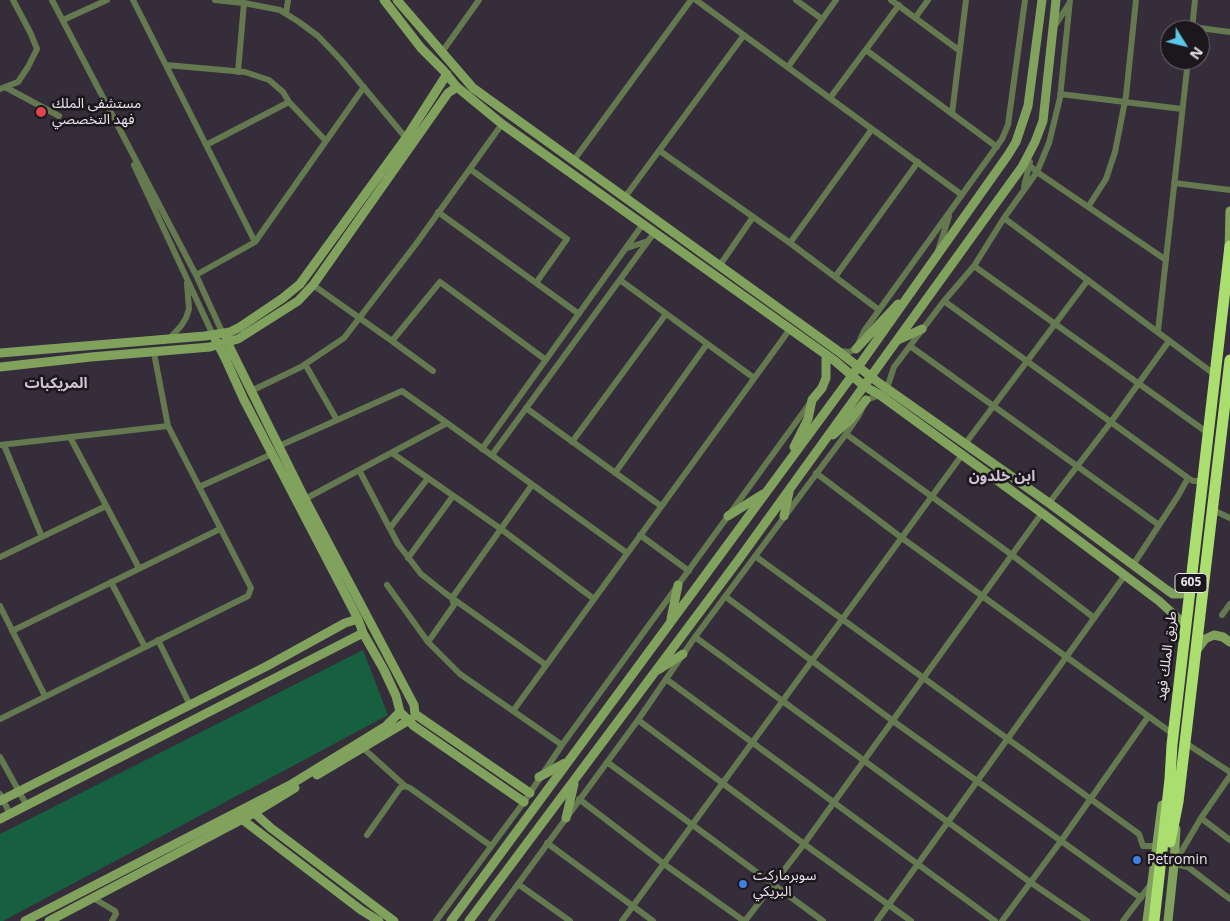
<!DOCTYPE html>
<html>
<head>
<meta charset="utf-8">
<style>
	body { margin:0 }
	#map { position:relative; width:1230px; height:921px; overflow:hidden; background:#352d3a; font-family:"Open Sans",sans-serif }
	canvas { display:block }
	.north { position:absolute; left:1160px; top:20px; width:50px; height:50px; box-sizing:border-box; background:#1b171d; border:1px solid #6e6970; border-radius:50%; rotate:126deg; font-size:14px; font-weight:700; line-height:20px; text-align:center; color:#eae4ed }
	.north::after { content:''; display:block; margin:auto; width:18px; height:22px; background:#59c8e5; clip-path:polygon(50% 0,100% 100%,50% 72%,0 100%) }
</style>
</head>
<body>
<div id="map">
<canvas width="1230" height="921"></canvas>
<div class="north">N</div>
</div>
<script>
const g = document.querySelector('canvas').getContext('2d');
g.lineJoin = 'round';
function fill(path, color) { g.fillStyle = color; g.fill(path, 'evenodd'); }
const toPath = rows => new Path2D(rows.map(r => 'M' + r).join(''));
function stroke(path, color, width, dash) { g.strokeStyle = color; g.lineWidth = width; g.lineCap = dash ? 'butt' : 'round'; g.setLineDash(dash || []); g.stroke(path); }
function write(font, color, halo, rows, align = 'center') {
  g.font = font + ' "Open Sans","Noto Sans Arabic",sans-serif'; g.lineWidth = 5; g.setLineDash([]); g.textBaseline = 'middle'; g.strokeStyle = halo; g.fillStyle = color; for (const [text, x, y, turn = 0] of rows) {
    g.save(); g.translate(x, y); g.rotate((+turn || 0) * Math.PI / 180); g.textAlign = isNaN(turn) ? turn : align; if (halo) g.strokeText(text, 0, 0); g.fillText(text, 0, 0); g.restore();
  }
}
const green = toPath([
	[363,650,388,715,3,921,0,921,0,834]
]);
const street = toPath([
	[52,0,196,275,223,334],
	[133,0,255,242],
	[215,0,244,3,280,10,299,22,318,36,341,60,406,138],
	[696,0,962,195],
	[796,0,822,19],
	[891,0,960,51],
	[286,14,288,0],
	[915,18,928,0],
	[63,20,107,0],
	[1054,27,1069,4],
	[1192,27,1230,32],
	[1192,29,1195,0],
	[866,50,997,147],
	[442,52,479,0],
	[166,65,245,72,269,80,283,92,289,102,326,141],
	[788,67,836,0],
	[238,72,244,3],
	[5,87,59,116],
	[0,89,18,82,28,67,37,49,30,32,13,0],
	[1060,94,1182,109],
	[830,98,899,5],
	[952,114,966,0],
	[206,145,289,102],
	[660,151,790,243,879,310],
	[574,160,691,0],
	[134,165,213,335],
	[1029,165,1037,172,1166,260],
	[470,169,567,239,536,283],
	[1174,183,1230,190],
	[1024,187,1030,162],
	[625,197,744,35],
	[1088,207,1106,179,1115,152,1126,96,1136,0],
	[438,212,579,314],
	[1004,218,1214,374],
	[790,243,872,129],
	[627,248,648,241],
	[938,251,949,216],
	[720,265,753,217],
	[974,266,1208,433],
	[196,275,255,242,364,87],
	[835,277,918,162],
	[620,280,754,378],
	[313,285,392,341,440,282,546,360],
	[944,301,1188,478,1193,481,1202,481],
	[1158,331,1188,60],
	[169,339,181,326,186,318,189,309,187,283],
	[392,341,433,371],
	[910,346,1159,525],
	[838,351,849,352,856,349,864,331,1002,139,1008,125,1025,0],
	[305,364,337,420],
	[887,388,894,367,944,301,974,266,1004,218,1037,172,1049,143,1060,98,1070,0],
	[251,391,301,367,344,338,416,244,502,124],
	[526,408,661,506],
	[846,434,1012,555,1093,617],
	[70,437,139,568],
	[572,442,666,314],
	[965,444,1088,280],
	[0,445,168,426],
	[4,445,42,537],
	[279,446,402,391,447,423],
	[482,449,643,224],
	[392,453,501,529,594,599],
	[492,455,654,233],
	[359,470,398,544,421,574,445,593,546,665],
	[615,473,707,344],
	[816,473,902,538,1173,734],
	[199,487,272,454],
	[305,499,447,423,627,553],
	[1049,503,1111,422,1169,341],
	[1213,510,1230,518],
	[390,528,428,478],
	[640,535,689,571],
	[755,556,1139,834,1143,846,1156,846],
	[0,557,106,506],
	[408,558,453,496],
	[1133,565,1178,496,1188,478],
	[111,582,145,647],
	[387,585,428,642,460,674,562,745],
	[726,597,893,721,1141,898],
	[0,606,45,696],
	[1222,615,1230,604],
	[12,631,220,529],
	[695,637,1030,882,1087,921],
	[158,640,190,705],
	[428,642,454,605,452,598,532,485],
	[666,679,995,921],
	[513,711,790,329],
	[0,719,248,596,251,588,168,426,154,353],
	[638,720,804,844,911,921],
	[1184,742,1230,772],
	[363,748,405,786],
	[0,757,27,806],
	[607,762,823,921],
	[1230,776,1201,818,1174,864,1188,867,1230,899],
	[0,794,10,814],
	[579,799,664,864,744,921],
	[1201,818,1230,840],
	[367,835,398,791,400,788,405,786,410,788,491,846],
	[547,843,653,921],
	[518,884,570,921],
	[93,898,115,911,116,914,112,921],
	[436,921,524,802,562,745,810,403],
	[491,921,638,720,695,637,846,434,859,415,866,400,880,395],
	[622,921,962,455],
	[745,921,804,844,1042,513],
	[877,921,1125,575],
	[1002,921,1061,841,1148,717],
	[1123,921,1151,884]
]);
const secondary = toPath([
	[384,0,421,48,443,70,457,87,502,124,790,329,835,361,864,386,880,395,1042,513,1159,601,1181,621,1185,628],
	[397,0,473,88,838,351,879,383,1049,503,1167,590,1173,594,1181,594,1186,590,1190,582],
	[1229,251,1230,211],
	[213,335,225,358,244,400,358,619,363,633,384,670,396,696,400,712,414,726,524,802],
	[226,340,305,499,414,705,415,714,530,793],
	[898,340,922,329],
	[856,349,898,304],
	[0,353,205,336,230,332,240,327,283,298,300,284,406,138,447,74],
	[0,367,91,357,210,347,238,339,298,301,313,285,448,93,457,87],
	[833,435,850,420,866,400],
	[794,447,808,419,812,400,822,388,826,378,826,355],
	[728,516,763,494],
	[784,516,789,492],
	[671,619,678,585],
	[1196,651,1205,639,1214,635,1223,637,1230,642],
	[658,670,683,654],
	[317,775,411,719],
	[539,777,565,763],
	[0,801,267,666,345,623,358,619],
	[250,809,271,828,394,921],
	[239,817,361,910,379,921],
	[566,818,574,784],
	[0,819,363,633],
	[25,921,290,785,386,726,400,712],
	[49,921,254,813,295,788],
	[451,921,851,377,1008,155,1016,142,1028,106,1042,0],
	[469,921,737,562,1022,167,1035,142,1043,121,1056,0],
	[1147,921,1162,805],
	[1168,921,1174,864,1176,829]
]);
const highway = toPath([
	[1170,842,1178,802,1230,360],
	[1154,921,1170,779,1172,745,1230,246]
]);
const markers = [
	[41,112,6,"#e0444e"],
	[1137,860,5,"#3f7fe0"],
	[743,884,5,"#3f7fe0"]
];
const shields = [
	[1191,583,32]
];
const shieldNames = [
	["605",1191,583]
];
const poiNames = [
	["مستشفى الملك",52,104],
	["فهد التخصصي",52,120],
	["Petromin",1147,860],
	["سوبرماركت",753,876],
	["البريكي",753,892]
];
const streetNames = [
	["طريق الملك فهد",1167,656,-83]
];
const neighbourhoodNames = [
	["المريكبات",56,384],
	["ابن خلدون",1002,477]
];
fill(green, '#17603f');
stroke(street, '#64794f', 6);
stroke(secondary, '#81a25d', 9);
stroke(highway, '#aade6f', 11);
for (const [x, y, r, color] of markers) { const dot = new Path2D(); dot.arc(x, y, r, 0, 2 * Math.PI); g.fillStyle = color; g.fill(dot); stroke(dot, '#1b171d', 2); }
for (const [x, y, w] of shields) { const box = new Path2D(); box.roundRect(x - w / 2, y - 9.5, w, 19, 4); g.fillStyle = '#1b171d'; g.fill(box); stroke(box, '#eae4ed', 1); }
write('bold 12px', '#eae4ed', null, shieldNames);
write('14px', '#eae4ed', '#1b171d', poiNames, 'left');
write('14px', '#eae4ed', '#1b171d', streetNames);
write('bold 15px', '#cec3d4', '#1b171d', neighbourhoodNames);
</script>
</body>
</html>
